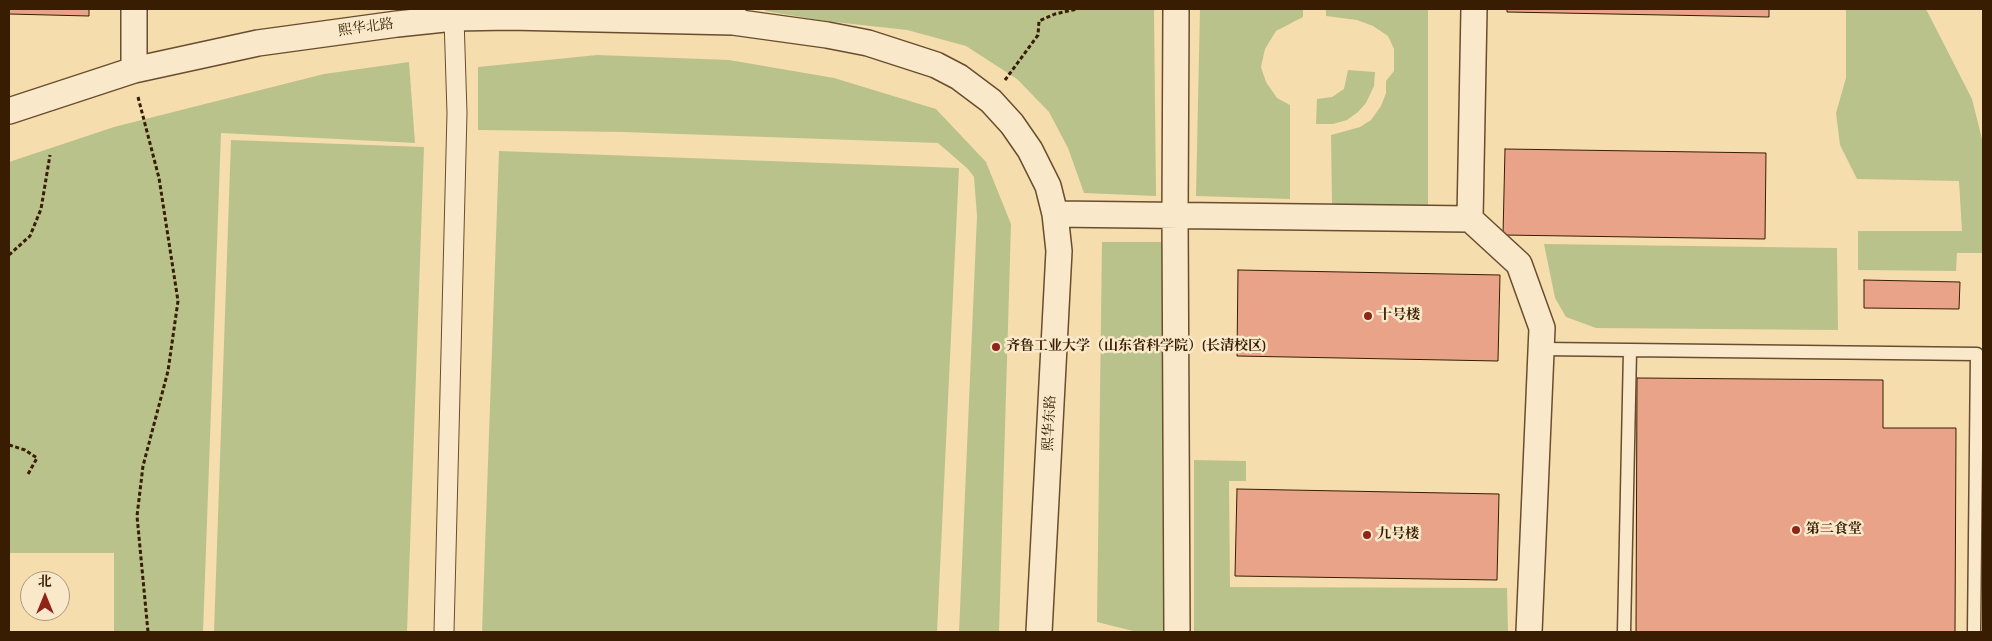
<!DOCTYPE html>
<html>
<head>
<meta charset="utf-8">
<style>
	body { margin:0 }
	#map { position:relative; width:1992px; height:641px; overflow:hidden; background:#f6ddae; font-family:Alegreya,"Noto Serif SC",serif }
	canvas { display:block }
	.frame { position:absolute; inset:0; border:10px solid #381d03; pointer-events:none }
	.north { position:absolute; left:20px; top:571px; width:50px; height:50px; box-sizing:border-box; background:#f9e9ca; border:1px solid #ac977a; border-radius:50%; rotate:0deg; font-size:14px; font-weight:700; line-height:20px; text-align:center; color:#381d03 }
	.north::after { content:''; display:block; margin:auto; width:18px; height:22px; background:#8f2418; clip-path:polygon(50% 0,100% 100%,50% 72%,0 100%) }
</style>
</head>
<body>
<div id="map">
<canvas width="1992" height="641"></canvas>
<div class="frame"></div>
<div class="north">北</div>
</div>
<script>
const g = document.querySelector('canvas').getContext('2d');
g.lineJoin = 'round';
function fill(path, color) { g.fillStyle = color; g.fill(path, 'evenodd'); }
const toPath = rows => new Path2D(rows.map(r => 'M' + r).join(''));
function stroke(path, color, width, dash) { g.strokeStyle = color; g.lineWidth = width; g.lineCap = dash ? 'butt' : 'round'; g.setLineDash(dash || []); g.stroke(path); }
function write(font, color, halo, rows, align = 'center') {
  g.font = font + ' Alegreya,"Noto Serif SC",serif'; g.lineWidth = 5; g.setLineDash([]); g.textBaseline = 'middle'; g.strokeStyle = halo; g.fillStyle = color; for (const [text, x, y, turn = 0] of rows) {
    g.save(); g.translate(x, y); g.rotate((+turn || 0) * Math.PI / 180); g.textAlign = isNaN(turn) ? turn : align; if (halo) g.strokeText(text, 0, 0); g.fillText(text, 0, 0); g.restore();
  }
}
const green = toPath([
	[765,9,1154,9,1156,196,1084,193,1068,148,1049,112,1017,79,966,46,907,30,825,21,765,11],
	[1200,9,1303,9,1303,17,1276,31,1265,49,1261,67,1266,82,1277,98,1290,105,1290,199,1196,196],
	[1326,9,1428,9,1428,205,1332,204,1331,135,1360,127,1371,120,1381,106,1386,93,1386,81,1394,71,1394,49,1388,36,1373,26,1357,20,1326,16],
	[1846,9,1926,9,1972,99,1983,143,1983,253,1957,253,1956,271,1858,270,1858,231,1962,231,1959,181,1857,179,1840,145,1836,113,1846,78],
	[597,55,729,60,834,78,936,109,986,162,1011,224,999,632,959,632,977,216,974,177,968,169,938,143,623,132,478,130,478,67],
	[409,62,415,143,221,133,203,632,114,632,114,553,9,553,9,162,114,127,197,106,324,74],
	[1348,70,1375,72,1374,86,1366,103,1358,112,1347,120,1333,124,1316,124,1317,99,1332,97,1344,89],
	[231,140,424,147,407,632,214,632],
	[499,151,959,168,937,632,482,632],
	[1102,242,1162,242,1163,632,1137,632,1097,622],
	[1544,244,1837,248,1838,330,1596,328,1566,317,1555,298],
	[1194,460,1246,461,1246,481,1229,481,1230,587,1507,588,1508,632,1194,632]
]);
const building = toPath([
	[9,9,89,9,89,16,9,14,9,9],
	[1507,9,1769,9,1769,17,1507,12,1507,9],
	[1505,149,1766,153,1765,239,1503,235,1505,149],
	[1238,270,1500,275,1498,361,1237,356,1238,270],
	[1864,280,1960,282,1959,309,1864,308,1864,280],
	[1637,378,1883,380,1883,428,1956,428,1955,632,1636,632,1637,378],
	[1237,489,1499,494,1497,580,1235,576,1237,489]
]);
const path = toPath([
	[1005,80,1038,35,1039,21,1055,14,1077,9],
	[138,97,159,178,178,301,168,371,143,466,137,516,148,632],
	[9,255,30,236,41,209,50,155],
	[9,445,25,450,37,458,27,476]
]);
const service = toPath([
	[1542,349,1977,354,1974,632],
	[1624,632,1630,351]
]);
const pedestrian = toPath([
	[444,632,457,113,454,18]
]);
const minor = toPath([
	[733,9,733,22,827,35,868,43,936,65,959,77,991,101,1012,124,1030,150,1048,186,1055,214,1059,251,1039,632],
	[1176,9,1175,217,1177,632],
	[1474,9,1470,219,1519,264,1542,328,1529,632],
	[134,70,134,9],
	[9,111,134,70,258,43,397,24,454,18,510,17,733,22],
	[1055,214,1470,219]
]);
const markers = [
	[1368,316,5,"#8f2418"],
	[996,347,5,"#8f2418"],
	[1796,530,5,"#8f2418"],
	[1367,535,5,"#8f2418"]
];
const streetNames = [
	["熙华北路",366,28,-8],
	["熙华东路",1050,423,-87]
];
const poiNames = [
	["十号楼",1378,316],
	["齐鲁工业大学（山东省科学院）(长清校区)",1006,347],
	["第二食堂",1806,530],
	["九号楼",1377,535]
];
fill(green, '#bac28c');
fill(building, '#e8a389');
stroke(building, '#381d03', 1);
stroke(service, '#684d2e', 15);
stroke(pedestrian, '#684d2e', 21);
stroke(minor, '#684d2e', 28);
stroke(path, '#381d03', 3, [4, 2.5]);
stroke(service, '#f9e9ca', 12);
stroke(pedestrian, '#f9e9ca', 19);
stroke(minor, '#f9e9ca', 25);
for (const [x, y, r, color] of markers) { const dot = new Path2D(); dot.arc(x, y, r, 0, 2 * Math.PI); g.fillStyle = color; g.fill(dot); stroke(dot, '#f9e9ca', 2); }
write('14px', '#381d03', '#f9e9ca', streetNames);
write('bold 14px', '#381d03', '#f9e9ca', poiNames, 'left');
</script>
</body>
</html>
